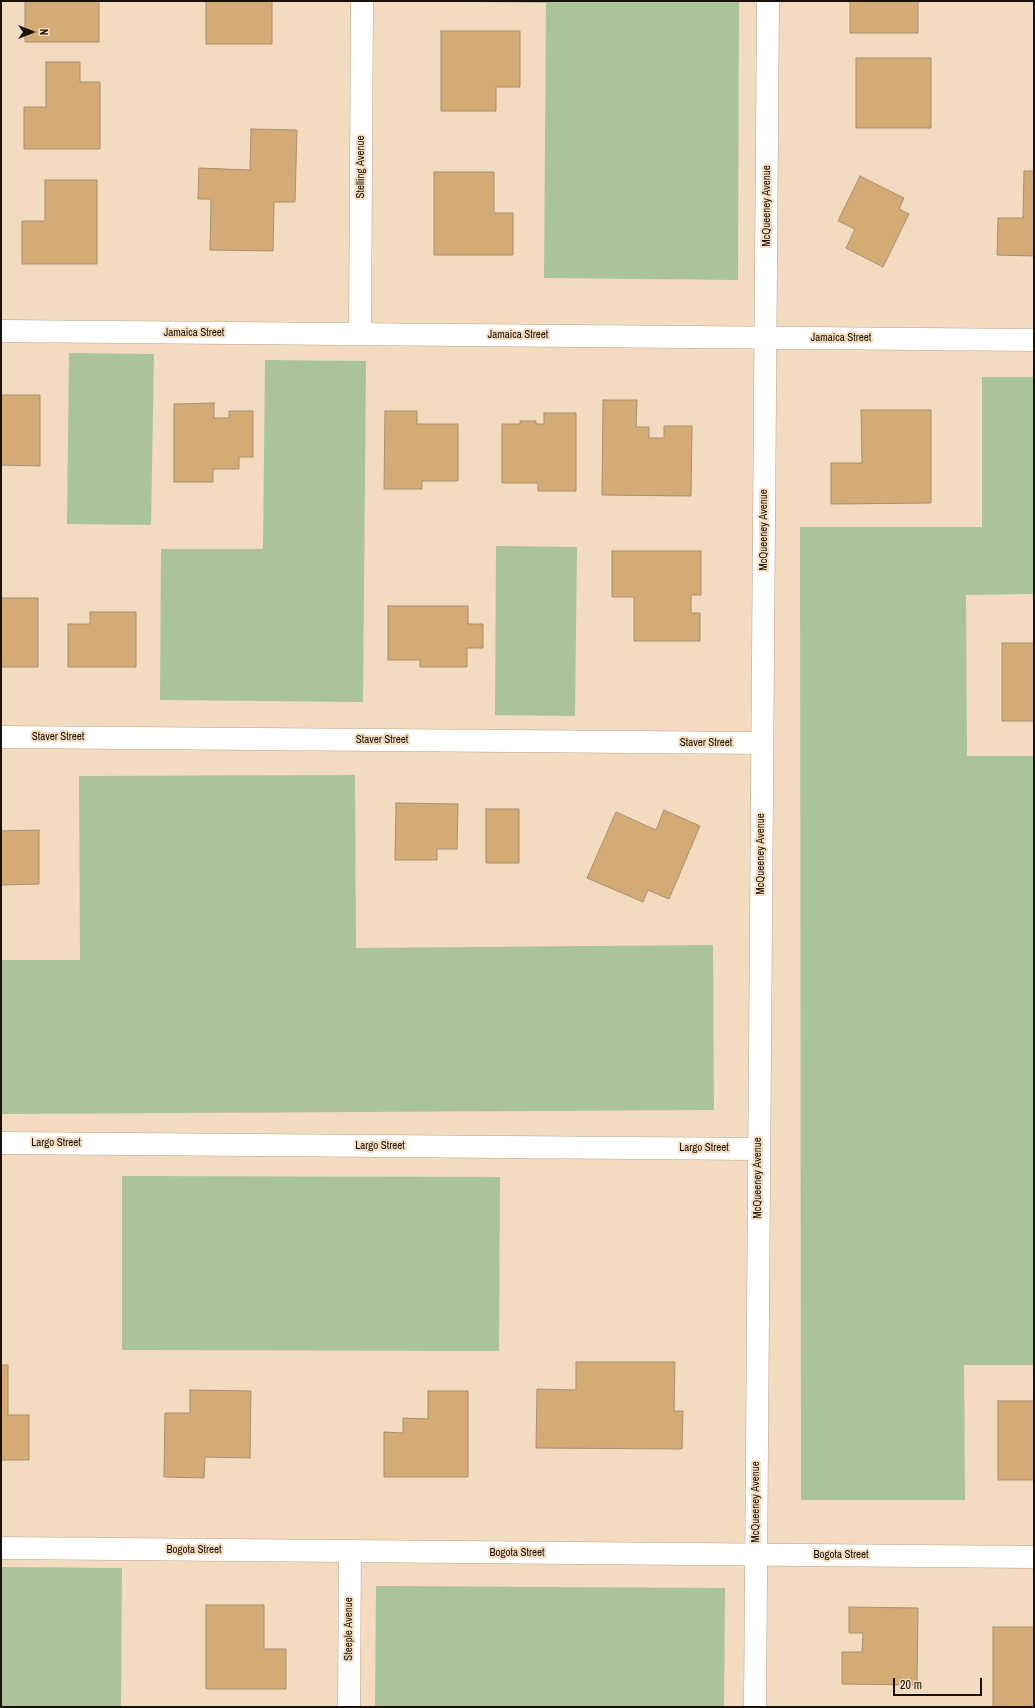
<!DOCTYPE html>
<html>
<head>
<meta charset="utf-8">
<style>
	body { margin:0 }
	#map { position:relative; width:1035px; height:1708px; overflow:hidden; background:#f3dbbf; font-family:"Archivo Narrow",sans-serif }
	canvas { display:block }
	.frame { position:absolute; inset:0; border:2px solid #1a1208; pointer-events:none }
	.north { position:absolute; left:12px; top:12px; width:40px; height:40px; -webkit-text-stroke:3px #f3dbbf; paint-order:stroke; rotate:90deg; font-size:11px; font-weight:700; line-height:16px; text-align:center; color:#1a1208 }
	.north::after { content:''; display:block; margin:auto; width:14px; height:18px; background:#1a1208; clip-path:polygon(50% 0,100% 100%,50% 72%,0 100%) }
	.scale { position:absolute; left:893px; top:1678px; width:89px; height:18px; box-sizing:border-box; border:2px solid #1a1208; border-top:0; padding-left:5px; font-size:12px; line-height:14px; white-space:nowrap; color:#1a1208; -webkit-text-stroke:3px #f3dbbf; paint-order:stroke }
</style>
</head>
<body>
<div id="map">
<canvas width="1035" height="1708"></canvas>
<div class="frame"></div>
<div class="north">N</div>
<div class="scale">20 m</div>
</div>
<script>
const g = document.querySelector('canvas').getContext('2d');
g.lineJoin = 'round';
function fill(path, color) { g.fillStyle = color; g.fill(path, 'evenodd'); }
const toPath = rows => new Path2D(rows.map(r => 'M' + r).join(''));
function stroke(path, color, width, dash) { g.strokeStyle = color; g.lineWidth = width; g.lineCap = dash ? 'butt' : 'round'; g.setLineDash(dash || []); g.stroke(path); }
function write(font, color, halo, rows, align = 'center') {
  g.font = font + ' "Archivo Narrow",sans-serif'; g.lineWidth = 4; g.setLineDash([]); g.textBaseline = 'middle'; g.strokeStyle = halo; g.fillStyle = color; for (const [text, x, y, turn = 0] of rows) {
    g.save(); g.translate(x, y); g.rotate((+turn || 0) * Math.PI / 180); g.textAlign = isNaN(turn) ? turn : align; if (halo) g.strokeText(text, 0, 0); g.fillText(text, 0, 0); g.restore();
  }
}
const green = toPath([
	[397,1,739,1,738,280,544,278,546,3],
	[69,353,154,354,151,525,67,524],
	[265,360,366,361,363,702,160,700,161,549,263,549],
	[982,377,1034,377,1034,594,966,595,967,756,1034,756,1034,1365,964,1365,965,1500,801,1500,800,527,982,527],
	[496,546,577,547,575,716,495,715],
	[355,775,356,948,713,945,714,1110,1,1114,1,960,80,960,79,776],
	[122,1176,500,1177,499,1351,122,1350],
	[1,1567,122,1568,121,1707,1,1707],
	[376,1586,725,1588,724,1707,375,1707]
]);
const building = toPath([
	[25,1,99,1,99,42,25,42,25,1],
	[206,1,272,1,272,44,206,44,206,1],
	[850,1,918,1,918,33,850,33,850,1],
	[441,31,520,31,520,87,496,87,496,111,441,111,441,31],
	[856,58,931,58,931,128,856,128,856,58],
	[46,62,80,62,80,82,100,82,100,149,24,149,24,107,46,107,46,62],
	[251,129,297,130,295,202,274,202,273,251,210,250,211,199,198,199,199,168,250,170,251,129],
	[1024,171,1034,171,1034,256,997,255,998,218,1023,218,1024,171],
	[434,172,494,172,494,213,513,213,513,255,434,255,434,172],
	[860,176,904,198,899,209,909,214,883,267,846,248,855,229,838,221,860,176],
	[45,180,97,180,97,264,22,264,22,221,45,221,45,180],
	[1,395,40,395,40,466,1,465,1,395],
	[603,400,637,400,636,427,649,427,649,438,664,438,664,426,692,426,691,496,602,495,603,400],
	[214,403,214,418,229,418,229,411,253,411,253,457,239,457,239,469,213,469,213,482,174,482,174,404,214,403],
	[861,410,931,410,931,503,831,504,831,463,862,463,861,410],
	[385,411,417,411,417,424,458,424,458,481,422,481,422,489,384,489,385,411],
	[544,413,576,413,576,491,538,491,538,483,502,483,502,424,520,424,520,421,536,421,536,424,544,424,544,413],
	[612,551,701,551,701,595,691,595,691,613,700,613,700,641,634,641,634,597,612,597,612,551],
	[1,598,38,598,38,667,1,667,1,598],
	[388,606,468,606,468,624,483,624,483,648,467,648,467,667,420,667,420,660,388,660,388,606],
	[90,612,136,612,136,667,68,667,68,624,90,624,90,612],
	[1002,643,1034,643,1034,721,1002,721,1002,643],
	[396,803,458,804,457,849,437,849,437,860,395,860,396,803],
	[486,809,519,809,519,863,486,863,486,809],
	[664,810,700,826,669,899,648,890,643,902,587,878,616,812,656,830,664,810],
	[39,830,39,884,1,885,1,831,39,830],
	[576,1362,675,1362,674,1411,683,1411,682,1449,536,1448,537,1389,576,1390,576,1362],
	[1,1365,8,1365,8,1415,29,1415,29,1460,1,1460,1,1365],
	[190,1390,251,1391,250,1458,205,1457,204,1478,164,1477,165,1413,190,1413,190,1390],
	[428,1391,468,1391,468,1477,384,1477,384,1432,403,1433,403,1418,428,1419,428,1391],
	[998,1401,1034,1401,1034,1480,998,1480,998,1401],
	[206,1605,264,1605,264,1649,286,1649,286,1689,206,1689,206,1605],
	[849,1607,918,1608,917,1685,842,1684,842,1652,862,1652,863,1633,849,1633,849,1607],
	[993,1627,1034,1627,1034,1707,993,1707,993,1627]
]);
const street = toPath([
	[1,331,1034,340],
	[360,334,362,1],
	[1,737,762,743],
	[1,1143,759,1149],
	[1,1548,1034,1557],
	[349,1707,350,1551],
	[755,1707,768,1]
]);
const streetNames = [
	["Stelling Avenue",361,167,-90],
	["McQueeney Avenue",767,206,-90],
	["Jamaica Street",194,333],
	["Jamaica Street",518,335],
	["Jamaica Street",841,338],
	["McQueeney Avenue",764,530,-90],
	["Staver Street",58,737],
	["Staver Street",382,740],
	["Staver Street",706,743],
	["McQueeney Avenue",761,854,-90],
	["Largo Street",56,1143],
	["Largo Street",380,1146],
	["Largo Street",704,1148],
	["McQueeney Avenue",758,1178,-90],
	["McQueeney Avenue",756,1502,-90],
	["Bogota Street",194,1550],
	["Bogota Street",517,1553],
	["Bogota Street",841,1555],
	["Steeple Avenue",349,1629,-90]
];
fill(green, '#aac399');
fill(building, '#d4aa75');
stroke(building, '#a59075', 1);
stroke(street, '#b9a388', 23);
stroke(street, '#fff', 22);
write('11px', '#1a1208', '#f3dbbf', streetNames);
</script>
</body>
</html>
